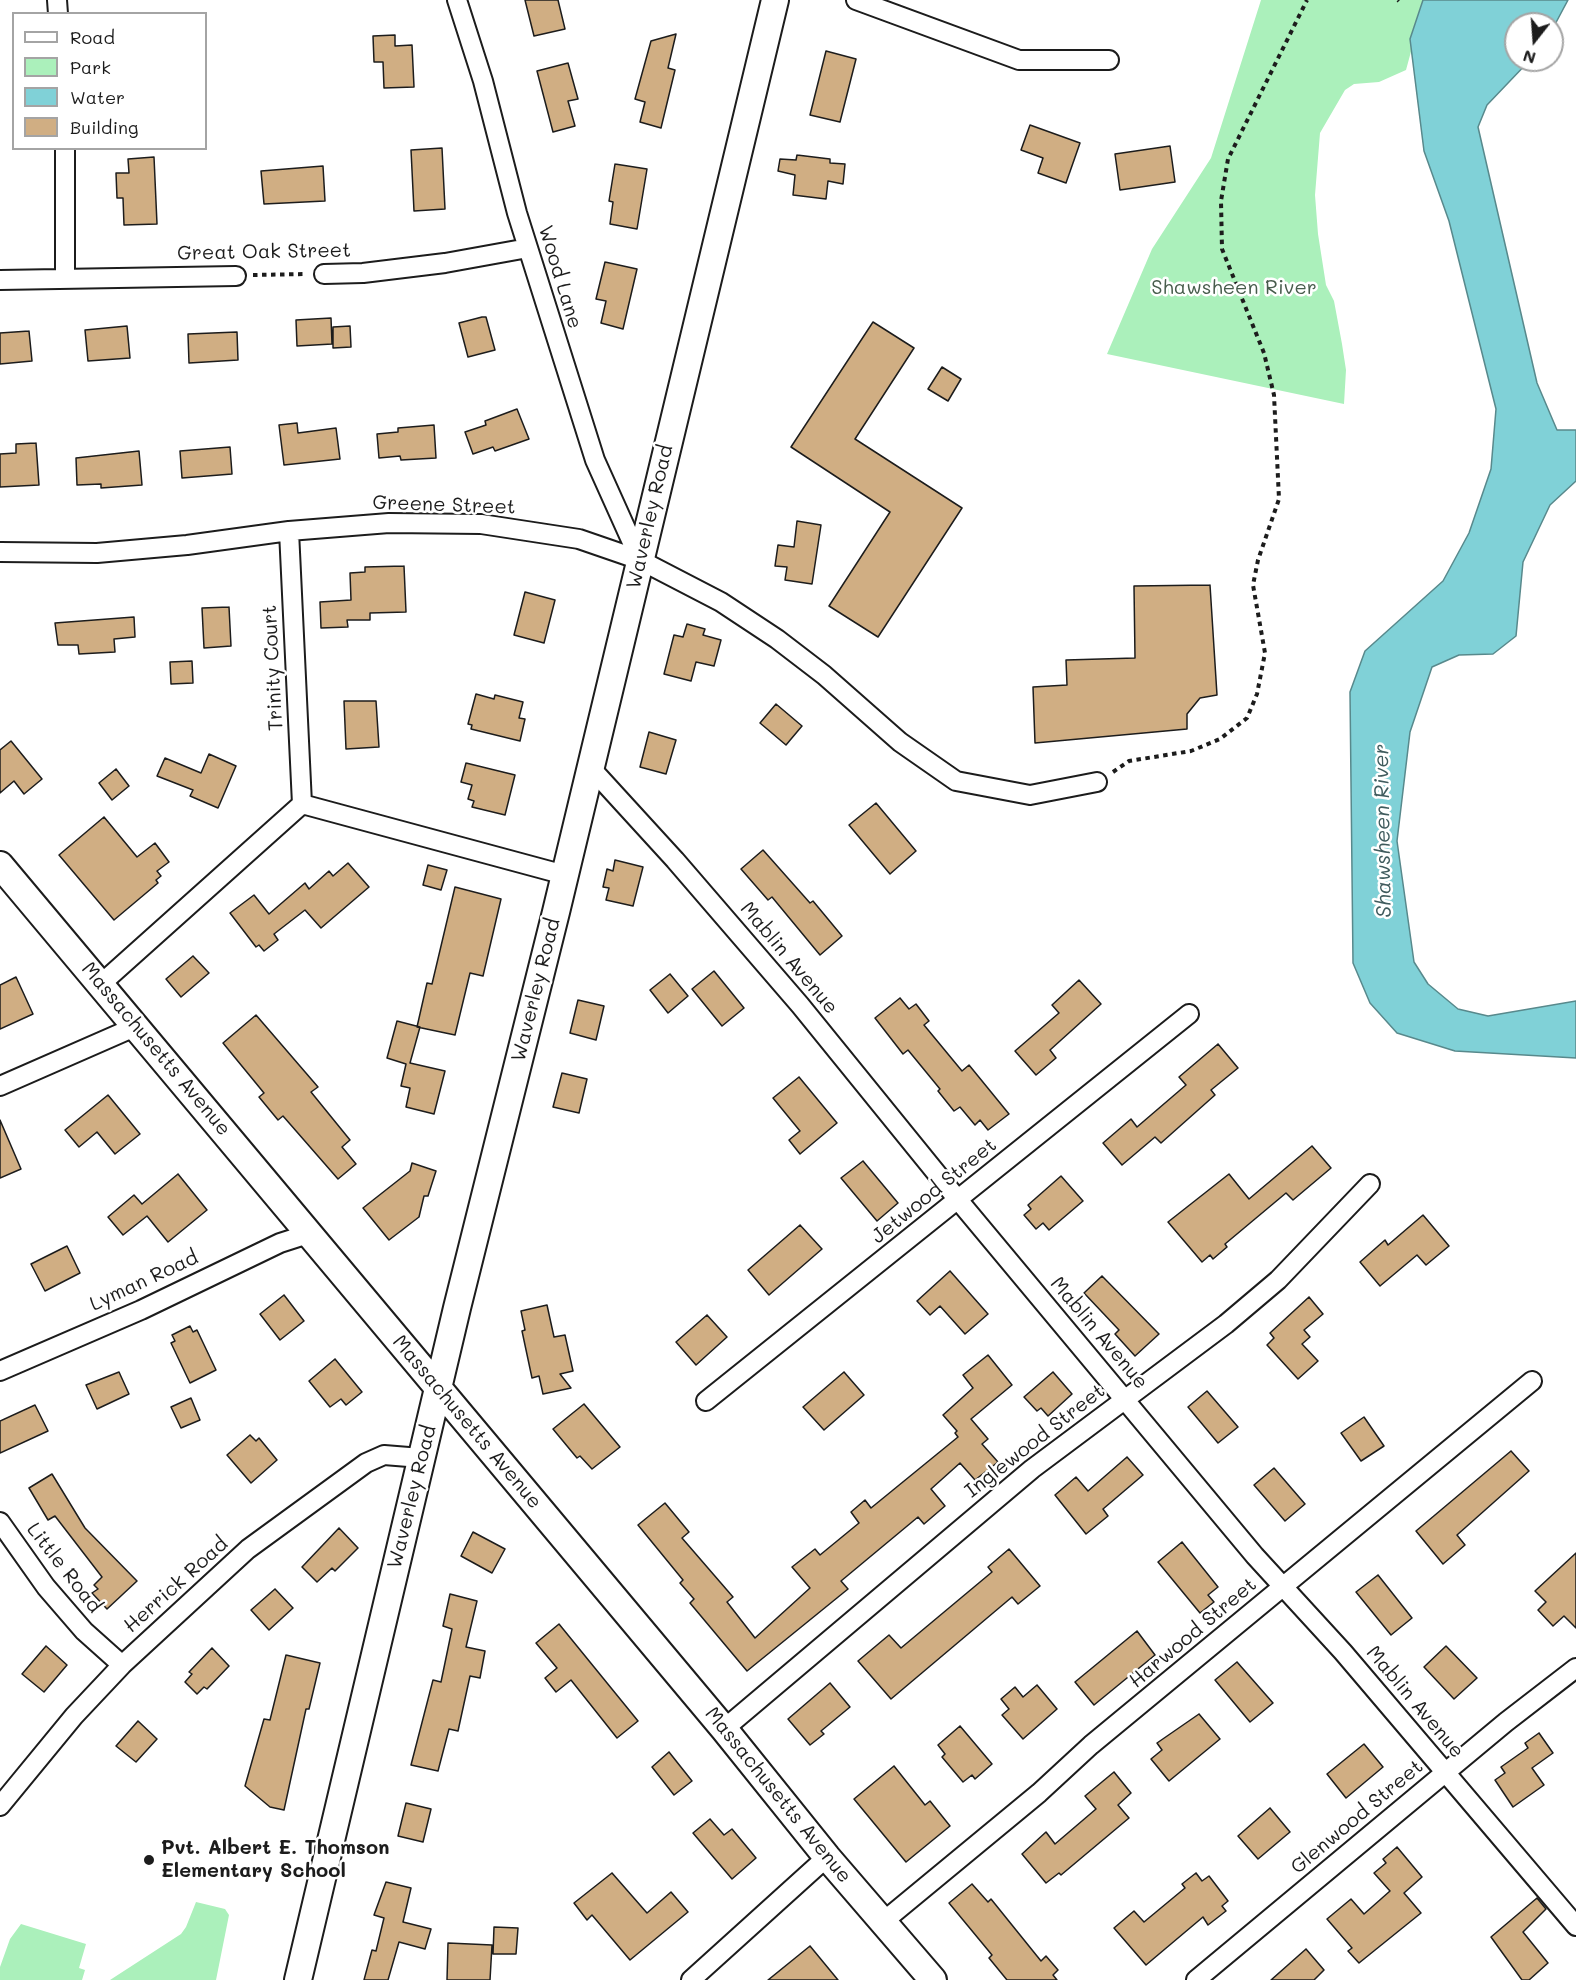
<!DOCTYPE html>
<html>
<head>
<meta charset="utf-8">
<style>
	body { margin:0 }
	#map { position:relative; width:1576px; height:1980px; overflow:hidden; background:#fff; font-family:Mali,sans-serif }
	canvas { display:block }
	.legend { position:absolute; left:12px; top:12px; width:195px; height:138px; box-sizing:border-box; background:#fff; border:2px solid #a4a4a4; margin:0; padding:8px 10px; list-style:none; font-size:18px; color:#1c1c1c }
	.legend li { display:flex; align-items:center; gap:12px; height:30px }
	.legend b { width:30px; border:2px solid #a4a4a4 }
	.north { position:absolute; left:1504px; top:12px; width:60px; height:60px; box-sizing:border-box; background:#fff; border:2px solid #a4a4a4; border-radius:50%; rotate:197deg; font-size:16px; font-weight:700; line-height:24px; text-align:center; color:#1c1c1c }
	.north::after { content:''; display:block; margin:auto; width:21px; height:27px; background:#1c1c1c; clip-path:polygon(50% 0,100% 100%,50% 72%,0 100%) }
</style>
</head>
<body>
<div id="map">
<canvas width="1576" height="1980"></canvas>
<ul class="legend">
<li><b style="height:8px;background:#fff"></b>Road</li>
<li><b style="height:16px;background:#abf0bb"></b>Park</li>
<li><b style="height:16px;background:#80d1d7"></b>Water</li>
<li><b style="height:16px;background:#d0ae83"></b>Building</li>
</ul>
<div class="north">N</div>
</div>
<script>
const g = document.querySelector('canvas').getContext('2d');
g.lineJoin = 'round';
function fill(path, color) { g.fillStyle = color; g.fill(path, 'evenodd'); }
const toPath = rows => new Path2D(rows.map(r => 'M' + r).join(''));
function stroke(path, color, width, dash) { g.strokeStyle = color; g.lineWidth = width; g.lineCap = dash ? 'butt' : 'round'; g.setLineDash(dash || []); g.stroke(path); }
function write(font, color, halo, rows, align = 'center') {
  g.font = font + ' Mali,sans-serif'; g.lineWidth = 5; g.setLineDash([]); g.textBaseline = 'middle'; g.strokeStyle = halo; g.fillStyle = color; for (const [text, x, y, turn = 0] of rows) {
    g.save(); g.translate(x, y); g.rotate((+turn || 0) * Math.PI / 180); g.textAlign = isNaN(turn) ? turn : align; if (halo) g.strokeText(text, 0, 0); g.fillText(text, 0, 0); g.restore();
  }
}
const green = toPath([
	[1261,0,1425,0,1406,70,1379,82,1354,84,1345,90,1320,133,1315,195,1318,234,1326,285,1334,301,1342,344,1346,370,1344,404,1107,354,1152,249,1211,158],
	[196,1902,225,1909,229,1915,216,1980,110,1980,181,1934,186,1927],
	[21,1924,86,1944,79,1968,85,1970,82,1980,0,1980,0,1967,10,1939]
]);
const water = toPath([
	[1423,0,1568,0,1552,30,1552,24,1516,24,1516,60,1530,60,1487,105,1478,127,1537,383,1557,430,1576,430,1576,481,1550,505,1523,562,1516,636,1493,654,1459,655,1432,667,1410,732,1397,841,1414,962,1428,984,1458,1009,1488,1016,1576,1001,1576,1058,1455,1051,1397,1033,1370,1003,1353,963,1350,692,1365,651,1443,581,1469,533,1491,469,1496,409,1449,221,1424,151,1410,39,1423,0]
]);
const building = toPath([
	[525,0,558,0,565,29,534,36,525,0],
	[676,34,668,68,675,70,661,128,640,122,645,102,635,99,651,41,676,34],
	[395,35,395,46,412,45,414,87,384,88,383,62,374,62,373,36,395,35],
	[826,51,856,59,840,122,810,115,826,51],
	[568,63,578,99,568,101,575,126,553,132,537,71,568,63],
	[1030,125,1080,143,1066,183,1038,173,1043,158,1021,150,1030,125],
	[1170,146,1175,182,1120,190,1115,154,1170,146],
	[442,148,445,209,414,211,411,150,442,148],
	[797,155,830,159,830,163,845,164,843,184,828,181,826,199,793,195,795,175,778,171,780,159,796,160,797,155],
	[154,157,157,224,124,225,123,198,117,198,116,173,129,173,128,159,154,157],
	[615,164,647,169,637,229,610,224,613,202,609,201,615,164],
	[323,166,325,201,264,204,261,171,323,166],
	[605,262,637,269,623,329,601,323,606,301,596,299,605,262],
	[482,317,486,317,495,350,468,357,459,323,482,317],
	[331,318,332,344,297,346,296,320,331,318],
	[873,322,914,348,855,439,962,508,878,637,829,606,890,512,791,447,873,322],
	[127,326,130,358,88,361,85,330,127,326],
	[350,326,351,347,333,348,333,327,350,326],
	[29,331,32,361,0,364,0,333,29,331],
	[237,332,238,360,189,363,188,334,237,332],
	[942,367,961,379,948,401,928,389,942,367],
	[517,409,529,439,495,451,493,447,473,454,465,432,486,425,485,421,517,409],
	[297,423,298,433,336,428,340,459,284,465,279,425,297,423],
	[434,425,436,458,401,460,400,456,379,458,377,434,398,432,398,428,434,425],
	[36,443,39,485,0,487,0,454,16,453,16,444,36,443],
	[230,447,232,474,182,478,180,451,230,447],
	[139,451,142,485,101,488,101,484,77,485,76,458,139,451],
	[797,521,821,525,812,584,785,580,787,567,775,566,778,545,794,547,797,521],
	[404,566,406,612,370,613,370,620,347,620,348,627,321,628,320,602,351,600,350,573,365,572,365,567,404,566],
	[1210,585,1217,695,1200,698,1187,714,1187,729,1035,743,1033,687,1067,685,1066,660,1135,658,1134,586,1210,585],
	[525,592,555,600,544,643,514,635,525,592],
	[229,607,231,646,204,648,202,608,229,607],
	[134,617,135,637,114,639,115,652,79,654,78,645,58,645,55,623,134,617],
	[687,624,705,629,703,635,721,640,714,666,696,662,691,681,664,674,674,635,683,637,687,624],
	[192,661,193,683,171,684,170,662,192,661],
	[476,694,494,699,495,695,523,702,519,718,525,719,520,741,471,729,472,725,468,724,476,694],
	[344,701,376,701,379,747,346,749,344,701],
	[776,704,802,726,786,745,760,723,776,704],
	[649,732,676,740,666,774,640,767,649,732],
	[11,741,42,779,24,794,14,781,0,793,0,750,11,741],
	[209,754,236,766,218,808,190,796,193,790,157,776,165,758,201,773,209,754],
	[466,763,515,775,505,815,472,807,474,801,468,799,472,785,461,782,466,763],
	[116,769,129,786,112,800,99,783,116,769],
	[876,803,916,851,890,874,849,825,876,803],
	[104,817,137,857,155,843,169,862,157,871,161,876,156,880,158,883,114,920,59,855,104,817],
	[763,850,810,903,813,901,842,936,820,955,772,897,768,900,741,869,763,850],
	[615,860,643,867,633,906,606,900,609,888,603,887,607,869,613,871,615,860],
	[348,863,369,887,321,928,305,910,274,934,278,940,264,951,259,945,256,947,230,913,254,895,269,914,305,883,309,889,329,871,333,876,348,863],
	[428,865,447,870,441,890,423,885,428,865],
	[455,887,501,899,483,976,470,973,455,1035,417,1027,427,983,432,984,455,887],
	[193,956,209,973,181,997,166,979,193,956],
	[714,971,744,1008,722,1026,692,989,714,971],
	[670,974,688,996,668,1013,650,990,670,974],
	[16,977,33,1014,0,1029,0,985,16,977],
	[1079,980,1101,1004,1050,1050,1056,1058,1036,1075,1015,1051,1059,1013,1052,1005,1079,980],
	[900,998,909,1009,916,1004,929,1021,924,1025,962,1071,969,1065,1009,1114,988,1130,980,1120,975,1125,960,1107,954,1111,938,1091,940,1089,908,1050,903,1054,875,1018,900,998],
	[578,1000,604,1006,596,1040,570,1033,578,1000],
	[256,1015,318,1087,311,1092,350,1140,342,1147,356,1164,338,1179,283,1116,278,1120,259,1097,264,1093,223,1043,256,1015],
	[397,1021,420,1027,410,1063,445,1071,434,1114,406,1107,410,1088,401,1086,406,1064,387,1058,397,1021],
	[1218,1044,1238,1068,1211,1090,1215,1095,1161,1143,1155,1137,1122,1165,1103,1143,1131,1119,1137,1127,1186,1085,1179,1077,1218,1044],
	[562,1073,587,1079,579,1113,553,1107,562,1073],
	[799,1077,837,1123,800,1154,789,1140,800,1131,773,1098,799,1077],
	[108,1095,140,1134,115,1154,97,1132,79,1147,65,1130,108,1095],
	[0,1120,21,1169,0,1178,0,1120],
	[1312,1146,1331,1168,1293,1200,1286,1193,1225,1244,1227,1247,1213,1259,1210,1255,1202,1262,1168,1222,1229,1174,1249,1199,1312,1146],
	[863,1161,898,1203,877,1221,841,1178,863,1161],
	[412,1163,436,1171,428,1196,424,1196,419,1217,389,1240,363,1208,410,1171,412,1163],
	[178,1174,207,1210,168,1242,147,1216,123,1235,108,1217,134,1195,142,1204,178,1174],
	[1061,1176,1083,1201,1049,1230,1043,1223,1036,1229,1024,1215,1031,1209,1028,1205,1061,1176],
	[1423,1215,1449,1246,1426,1265,1417,1255,1380,1286,1360,1262,1385,1240,1388,1245,1423,1215],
	[800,1225,822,1249,769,1295,748,1270,800,1225],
	[67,1246,80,1273,45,1291,31,1264,67,1246],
	[950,1271,988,1314,965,1334,940,1306,930,1315,917,1301,950,1271],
	[1102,1276,1159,1334,1135,1356,1115,1334,1119,1330,1084,1293,1102,1276],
	[284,1295,304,1321,280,1340,260,1314,284,1295],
	[1309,1297,1323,1314,1304,1330,1310,1337,1302,1344,1318,1361,1298,1379,1267,1345,1274,1338,1270,1333,1309,1297],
	[547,1305,554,1337,565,1335,573,1371,560,1374,571,1388,543,1394,539,1376,532,1378,522,1331,525,1330,521,1311,547,1305],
	[707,1315,727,1337,696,1365,676,1342,707,1315],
	[190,1326,193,1332,197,1330,216,1370,190,1383,171,1343,175,1341,172,1335,190,1326],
	[988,1355,1012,1385,971,1419,988,1439,982,1444,998,1462,975,1480,960,1463,931,1489,945,1506,924,1524,918,1517,841,1581,848,1589,747,1671,690,1603,694,1599,680,1583,683,1580,638,1525,665,1503,689,1532,682,1538,733,1597,727,1602,755,1638,810,1588,792,1567,815,1549,820,1555,859,1523,851,1512,865,1500,871,1508,958,1437,955,1433,957,1431,943,1415,973,1388,963,1375,988,1355],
	[335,1359,362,1392,346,1405,341,1399,330,1407,309,1381,335,1359],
	[119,1372,129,1394,97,1409,86,1385,119,1372],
	[844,1372,864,1395,824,1430,803,1407,844,1372],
	[1053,1372,1072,1394,1048,1416,1041,1408,1037,1411,1024,1397,1053,1372],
	[1207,1391,1238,1427,1218,1443,1188,1407,1207,1391],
	[191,1398,200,1420,181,1428,171,1407,191,1398],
	[584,1404,620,1447,592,1469,580,1456,577,1458,553,1429,584,1404],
	[35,1405,48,1431,0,1453,0,1421,35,1405],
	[1364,1417,1384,1446,1361,1461,1341,1433,1364,1417],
	[250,1435,256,1441,259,1438,277,1460,251,1483,227,1455,250,1435],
	[1511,1451,1529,1471,1457,1535,1465,1545,1443,1564,1416,1531,1511,1451],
	[1127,1457,1143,1475,1103,1509,1108,1516,1086,1534,1055,1495,1076,1477,1088,1491,1127,1457],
	[1274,1468,1305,1504,1285,1521,1254,1485,1274,1468],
	[52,1474,85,1528,137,1581,107,1609,92,1593,98,1589,94,1585,102,1577,55,1516,48,1520,29,1488,52,1474],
	[339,1528,358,1548,335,1571,332,1568,317,1582,302,1567,339,1528],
	[473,1532,505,1549,492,1573,461,1556,473,1532],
	[1182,1542,1218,1587,1208,1595,1214,1602,1200,1613,1158,1562,1182,1542],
	[1009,1549,1040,1586,1018,1604,1012,1597,891,1699,858,1661,889,1635,901,1648,992,1572,988,1567,1009,1549],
	[1576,1553,1576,1628,1564,1616,1553,1626,1538,1610,1546,1602,1535,1591,1576,1553],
	[1378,1575,1412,1618,1391,1635,1356,1592,1378,1575],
	[275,1589,293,1608,269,1630,251,1610,275,1589],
	[450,1594,477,1601,466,1647,485,1651,480,1678,470,1676,458,1731,449,1729,438,1771,411,1765,433,1680,441,1682,452,1629,443,1626,450,1594],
	[559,1624,638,1721,617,1738,571,1680,556,1692,545,1678,557,1668,536,1643,559,1624],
	[1137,1631,1155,1655,1094,1705,1075,1682,1137,1631],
	[46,1646,67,1665,44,1692,22,1674,46,1646],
	[1446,1646,1477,1678,1454,1699,1424,1667,1446,1646],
	[212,1648,229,1666,207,1689,204,1687,197,1694,185,1682,192,1674,189,1672,212,1648],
	[286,1655,320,1663,309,1709,306,1709,284,1810,270,1807,245,1786,264,1719,270,1720,286,1655],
	[1237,1662,1273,1703,1250,1722,1215,1680,1237,1662],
	[830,1683,850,1707,821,1731,824,1734,810,1745,788,1719,830,1683],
	[1037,1685,1057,1709,1023,1739,1002,1715,1009,1709,1001,1699,1015,1687,1023,1697,1037,1685],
	[1199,1714,1220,1739,1169,1781,1151,1759,1162,1750,1157,1743,1199,1714],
	[138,1721,157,1739,136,1762,116,1746,138,1721],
	[960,1726,992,1764,975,1779,972,1775,963,1782,942,1757,945,1754,938,1745,960,1726],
	[1539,1733,1553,1753,1532,1768,1544,1785,1513,1807,1495,1780,1505,1773,1501,1767,1528,1748,1525,1743,1539,1733],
	[1364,1744,1383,1767,1346,1798,1327,1774,1364,1744],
	[669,1752,692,1781,674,1795,652,1767,669,1752],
	[894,1766,925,1805,930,1801,950,1826,906,1862,854,1799,894,1766],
	[1114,1772,1131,1793,1118,1805,1129,1818,1061,1875,1059,1873,1046,1883,1022,1854,1046,1832,1055,1844,1096,1809,1085,1796,1114,1772],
	[406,1803,431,1809,423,1842,398,1836,406,1803],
	[1270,1808,1290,1832,1258,1859,1238,1836,1270,1808],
	[710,1819,724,1835,732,1829,756,1858,732,1879,693,1833,710,1819],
	[1397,1847,1422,1877,1404,1893,1421,1913,1359,1963,1348,1951,1352,1948,1327,1919,1351,1899,1364,1914,1390,1891,1374,1873,1386,1863,1383,1859,1397,1847],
	[612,1873,647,1913,671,1892,688,1912,630,1960,592,1915,587,1920,574,1903,612,1873],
	[1196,1873,1202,1881,1209,1876,1228,1901,1222,1906,1226,1911,1208,1925,1203,1917,1146,1965,1114,1928,1134,1911,1144,1922,1185,1888,1182,1884,1196,1873],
	[386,1882,411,1888,403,1922,431,1929,425,1949,399,1942,388,1980,364,1980,372,1950,376,1951,384,1918,374,1915,386,1882],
	[972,1884,988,1902,991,1899,1041,1961,1046,1956,1058,1970,1053,1975,1057,1980,1007,1980,989,1958,992,1955,949,1903,972,1884],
	[1537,1898,1546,1909,1523,1932,1548,1963,1529,1980,1522,1980,1491,1937,1537,1898],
	[494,1927,518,1928,516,1954,493,1954,494,1927],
	[448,1943,492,1945,490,1980,447,1980,448,1943],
	[810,1946,838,1980,768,1980,810,1946],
	[1306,1949,1324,1970,1314,1980,1271,1980,1306,1949]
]);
const path = toPath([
	[1398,0,1399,1],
	[253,275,306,274],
	[1113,772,1129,761,1191,751,1220,739,1247,718,1257,694,1265,653,1253,585,1258,560,1279,499,1274,395,1264,353,1222,249,1221,201,1228,159,1307,0]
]);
const street = toPath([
	[57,0,58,14],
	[457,0,483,81,517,213,595,460,640,560],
	[856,0,1019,60,1109,60],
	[324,274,363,273,445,263,528,248],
	[65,279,65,148],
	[0,280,236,276],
	[0,552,97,553,187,545,289,531,389,523,481,524,579,539,640,560,721,602,777,639,824,675,900,742,956,781,1030,795,1097,782],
	[590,767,675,860,800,1005,959,1201,1255,1556,1343,1652,1576,1926],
	[302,804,565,875],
	[102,983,302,804,289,531],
	[0,1086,137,1026],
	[0,1371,141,1310,280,1243,308,1234],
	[706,1401,1189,1014],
	[0,1522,46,1587,84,1631,122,1665],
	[724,1729,1032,1469,1226,1324,1278,1280,1370,1184],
	[0,1806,74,1716,122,1665,248,1549,366,1463,384,1455,421,1458],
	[884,1921,1039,1793,1091,1745,1532,1381],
	[691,1980,827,1857],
	[1196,1980,1506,1722,1576,1668]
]);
const secondary = toPath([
	[0,865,724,1729,827,1857,933,1980],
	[298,1980,457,1308,556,912,775,0]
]);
const markers = [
	[149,1860,6,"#1c1c1c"]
];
const streetNames = [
	["Great Oak Street",264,252,-1],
	["Wood Lane",560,277,73],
	["Greene Street",444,505,2],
	["Waverley Road",650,517,-77],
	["Trinity Court",273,668,-93],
	["Mablin Avenue",789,958,50],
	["Waverley Road",536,990,-76],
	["Massachusetts Avenue",156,1049,50],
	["Jetwood Street",934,1191,-39],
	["Lyman Road",144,1281,-25],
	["Mablin Avenue",1099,1333,50],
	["Massachusetts Avenue",467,1422,50],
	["Inglewood Street",1035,1441,-38],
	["Waverley Road",412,1497,-76],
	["Little Road",64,1568,52],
	["Herrick Road",176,1585,-42],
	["Harwood Street",1193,1633,-40],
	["Mablin Avenue",1415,1702,50],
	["Massachusetts Avenue",778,1795,51],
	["Glenwood Street",1357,1817,-40]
];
const parkNames = [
	["Shawsheen River",1234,288]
];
const poiNames = [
	["Pvt. Albert E. Thomson",161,1848],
	["Elementary School",161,1871]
];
const waterNames = [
	["Shawsheen River",1383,831,-91]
];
fill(green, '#abf0bb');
fill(water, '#80d1d7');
stroke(water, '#58898c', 1.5);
fill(building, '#d0ae83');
stroke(building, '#1c1c1c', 1.5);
stroke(street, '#1c1c1c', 22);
stroke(secondary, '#1c1c1c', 30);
stroke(path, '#1c1c1c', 4, [4.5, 4.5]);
stroke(street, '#fff', 18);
stroke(secondary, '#fff', 26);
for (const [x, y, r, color] of markers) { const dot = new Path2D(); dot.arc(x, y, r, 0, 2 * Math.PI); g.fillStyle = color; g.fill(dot); stroke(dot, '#fff', 2); }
write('20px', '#1c1c1c', '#fff', streetNames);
write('20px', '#475c4c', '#fff', parkNames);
write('bold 20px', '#1c1c1c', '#fff', poiNames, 'left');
write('italic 21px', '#3f5b5d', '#fff', waterNames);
</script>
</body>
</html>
